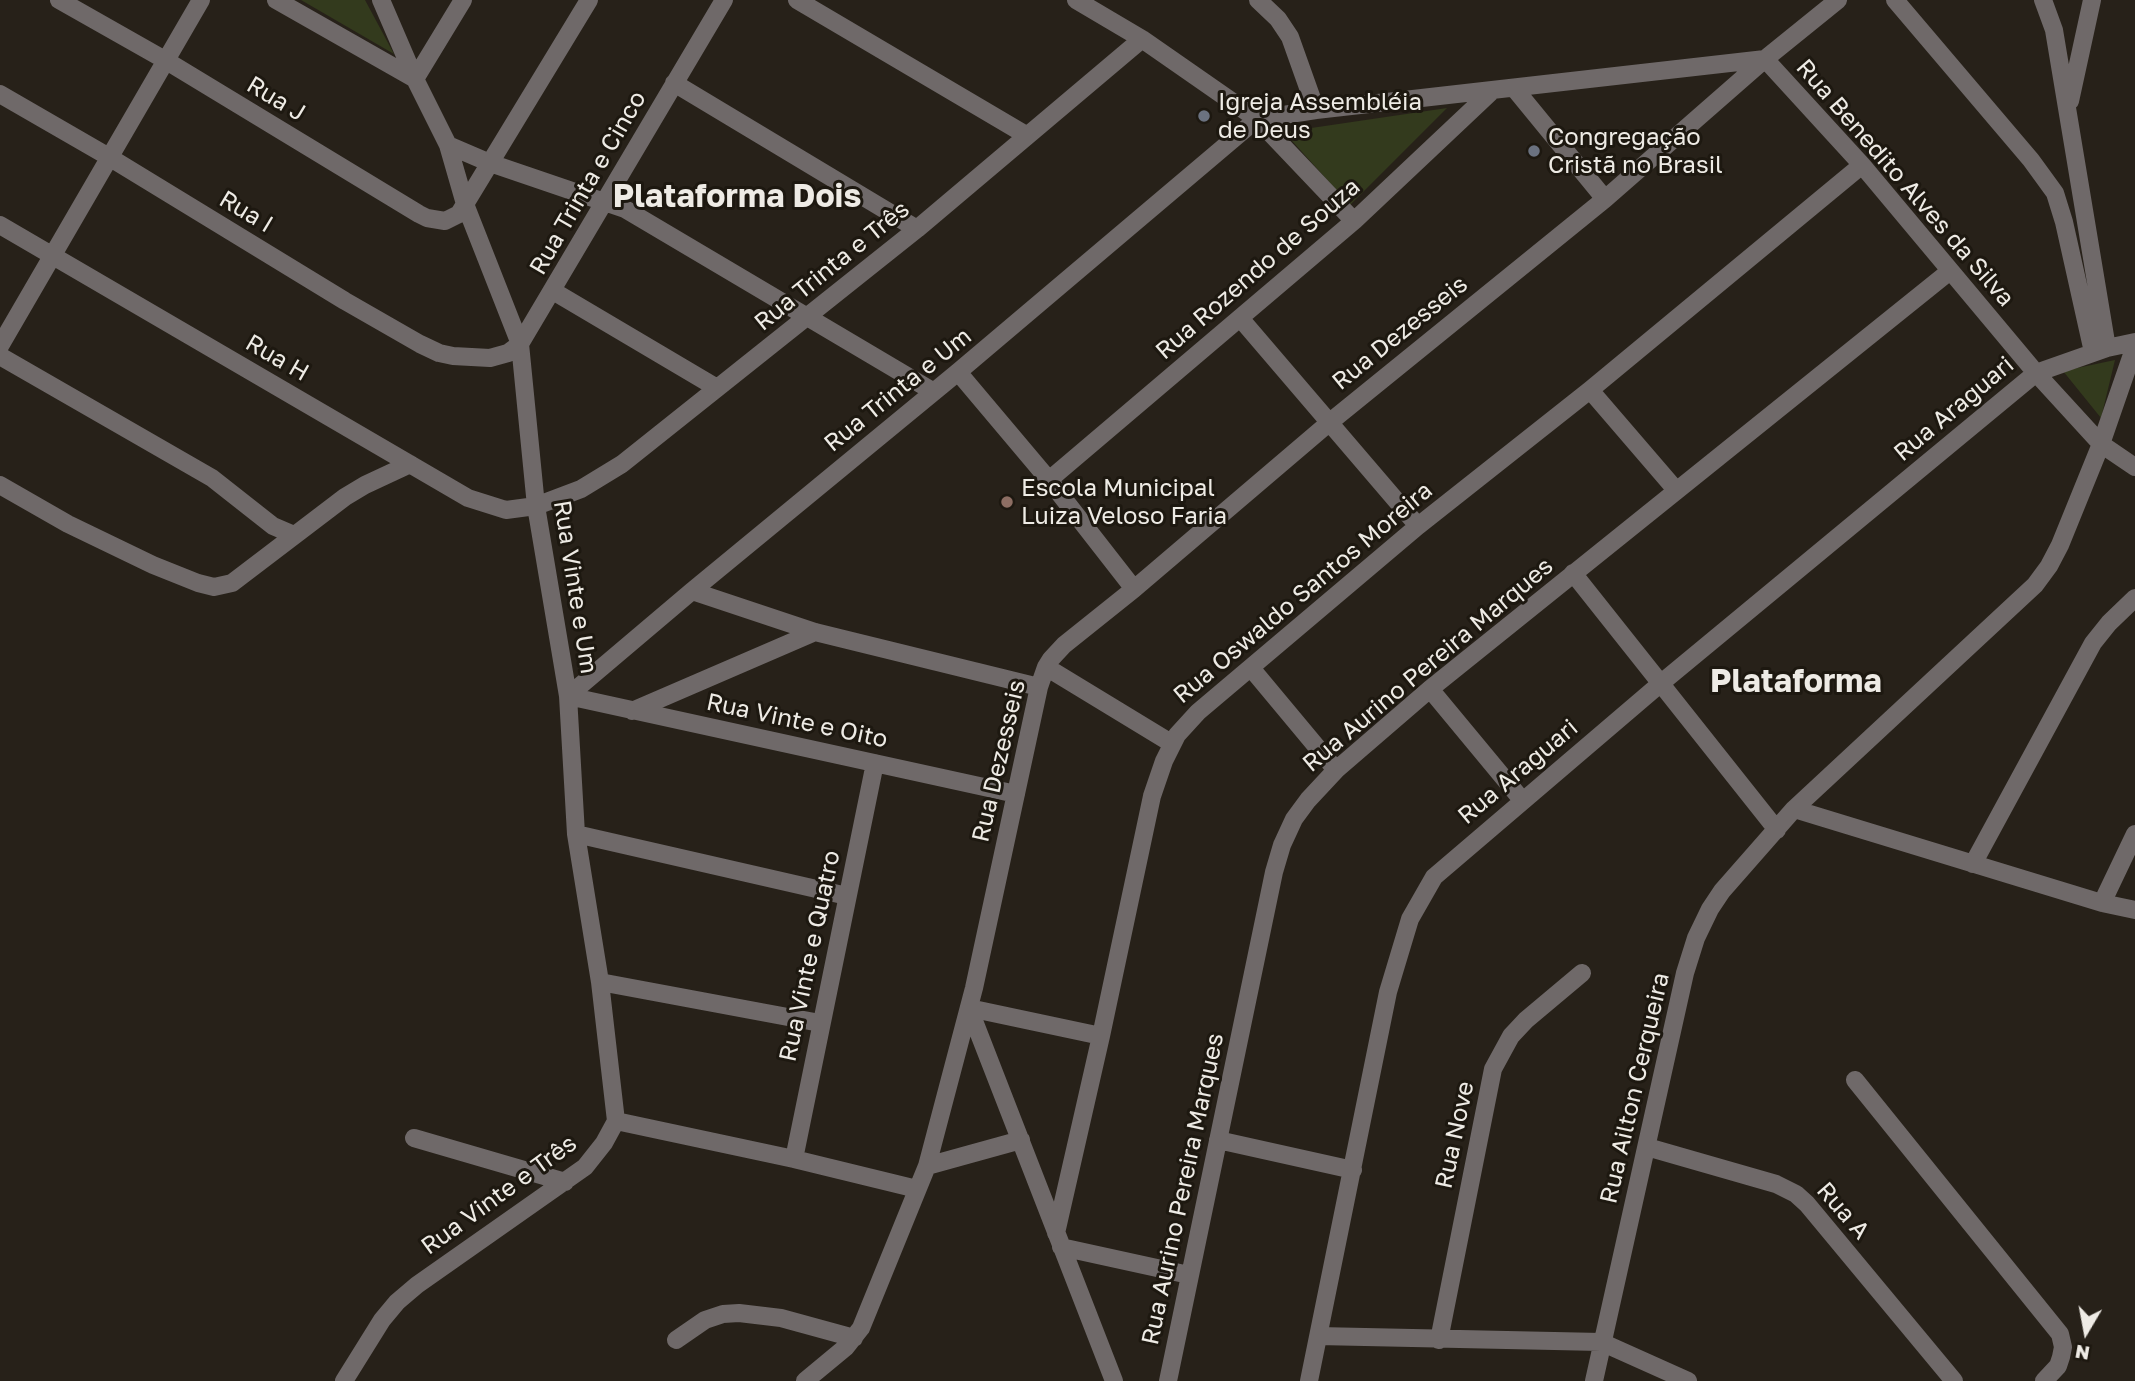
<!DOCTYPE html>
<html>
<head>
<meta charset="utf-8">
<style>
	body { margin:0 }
	#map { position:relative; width:2135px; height:1381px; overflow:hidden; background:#272119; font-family:"Golos Text",sans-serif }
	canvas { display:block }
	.north { position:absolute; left:2051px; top:1297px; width:70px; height:70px; -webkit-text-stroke:5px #1d1810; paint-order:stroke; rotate:190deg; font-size:19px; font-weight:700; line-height:28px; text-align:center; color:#eeebe5 }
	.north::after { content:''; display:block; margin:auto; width:24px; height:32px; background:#eeebe5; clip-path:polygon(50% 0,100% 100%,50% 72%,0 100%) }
</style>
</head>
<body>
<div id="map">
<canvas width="2135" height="1381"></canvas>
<div class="north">N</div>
</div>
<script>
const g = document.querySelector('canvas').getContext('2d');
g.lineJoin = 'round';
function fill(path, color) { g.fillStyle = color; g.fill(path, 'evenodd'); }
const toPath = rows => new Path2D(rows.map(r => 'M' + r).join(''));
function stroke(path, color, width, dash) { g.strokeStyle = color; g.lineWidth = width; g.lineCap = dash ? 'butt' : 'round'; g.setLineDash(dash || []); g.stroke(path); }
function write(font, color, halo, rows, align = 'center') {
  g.font = font + ' "Golos Text",sans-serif'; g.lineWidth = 6; g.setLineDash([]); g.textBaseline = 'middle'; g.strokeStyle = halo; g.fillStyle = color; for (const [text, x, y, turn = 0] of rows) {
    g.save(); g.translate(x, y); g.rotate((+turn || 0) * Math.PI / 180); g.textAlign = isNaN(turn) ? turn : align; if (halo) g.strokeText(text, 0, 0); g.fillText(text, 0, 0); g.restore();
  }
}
const green = toPath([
	[301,0,365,0,394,54],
	[1447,108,1350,205,1284,132],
	[2115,360,2101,418,2063,371]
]);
const street = toPath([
	[59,0,165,60,419,214,427,218,445,221,459,214,589,0],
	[276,0,415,79],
	[381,0,415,79,448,145,465,204,520,344,536,506,568,696,576,834,600,982,616,1121],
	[797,0,1026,135],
	[1076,0,1142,39,1257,119,1316,110,1765,59,1862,165,2036,373,2101,444,2135,467],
	[1258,0,1278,19,1290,37,1316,110],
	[1895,0,2031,160,2055,193,2064,222,2093,352],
	[2043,0,2054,30,2107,348],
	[415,79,463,0],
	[674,83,917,229],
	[1514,88,1605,199],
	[0,94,109,157,345,301,420,344,439,353,453,356,490,358,508,353,520,344,724,0],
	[2070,101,2092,0],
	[448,145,490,163,625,209,934,392],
	[0,225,468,498,506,510,536,506,581,489,622,464,917,229,1142,39],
	[553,291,717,388],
	[1240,318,1418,526],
	[0,346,201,0],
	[0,356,212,478,273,526,294,535],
	[958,372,1049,480,1134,589],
	[1590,390,1676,490],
	[1049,480,1354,221,1493,90],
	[0,485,68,524,153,565,198,583,214,587,232,583,345,497,365,485,410,464],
	[1573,573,1777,830],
	[692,591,815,632,1039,687],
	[1046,667,1171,743],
	[1251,668,1336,770],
	[1430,689,1522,800],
	[568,696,692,591,958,372,1257,119,1354,221],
	[568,696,1016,794],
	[632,711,815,632],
	[1794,809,2102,903,2135,910],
	[576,834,847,896],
	[1973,864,2093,643,2109,623,2135,598],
	[2102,903,2135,834],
	[600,982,820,1023],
	[969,1008,1114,1381],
	[969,1008,1101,1036],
	[1855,1080,2060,1334,2063,1347,2061,1357,2058,1366,2044,1381],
	[616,1121,794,1159,917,1189],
	[414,1138,565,1182],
	[1218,1140,1353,1170],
	[1647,1147,1776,1184,1796,1194,1807,1204,1954,1381],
	[794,1159,875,763],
	[927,1166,1021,1140],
	[1056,1233,1101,1036,1152,796,1164,761,1177,735,1198,712,1418,526,1590,390,1862,165],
	[1061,1247,1189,1275],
	[1318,1336,1601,1342,1688,1381],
	[676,1340,705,1320,723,1314,739,1313,781,1318,854,1338],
	[1439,1340,1493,1069,1511,1036,1526,1020,1582,973],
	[344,1381,382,1320,397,1302,417,1285,585,1167,604,1143,616,1121],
	[805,1381,846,1347,861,1328,927,1166,974,988,1039,687,1046,667,1051,659,1064,645,1134,589,1330,422,1605,199,1765,59,1838,0],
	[1168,1381,1274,872,1282,845,1294,819,1308,800,1336,770,1430,689,1950,271],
	[1309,1381,1388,992,1410,919,1434,877,1660,684,2036,373,2107,348,2135,342],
	[1594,1381,1685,973,1696,938,1710,909,1722,891,1794,809,2035,585,2049,566,2060,545,2101,444,2135,346]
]);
const markers = [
	[1204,116,7,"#6b7280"],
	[1534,151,7,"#6b7280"],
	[1007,502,7,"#8d6e63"]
];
const streetNames = [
	["Rua J",276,99,31],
	["Rua Trinta e Cinco",588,183,-60],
	["Rua Benedito Alves da Silva",1905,183,49],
	["Rua I",246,212,31],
	["Rua Trinta e Três",832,266,-39],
	["Rua Rozendo de Souza",1258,269,-41],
	["Rua Dezesseis",1400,333,-39],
	["Rua H",277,358,30],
	["Rua Trinta e Um",898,390,-39],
	["Rua Araguari",1954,409,-40],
	["Rua Vinte e Um",575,587,81],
	["Rua Oswaldo Santos Moreira",1303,593,-40],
	["Rua Aurino Pereira Marques",1428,665,-40],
	["Rua Vinte e Oito",797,721,12],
	["Rua Dezesseis",999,761,-77],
	["Rua Araguari",1518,772,-40],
	["Rua Vinte e Quatro",810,956,-78],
	["Rua Ailton Cerqueira",1635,1088,-77],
	["Rua Nove",1455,1135,-78],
	["Rua Aurino Pereira Marques",1183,1189,-78],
	["Rua Vinte e Três",499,1195,-36],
	["Rua A",1843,1211,49]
];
const poiNames = [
	["Igreja Assembléia",1218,102],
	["de Deus",1218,130],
	["Congregação",1548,137],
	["Cristã no Brasil",1548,165],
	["Escola Municipal",1021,488],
	["Luiza Veloso Faria",1021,516]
];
const districtNames = [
	["Plataforma Dois",737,197],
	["Plataforma",1796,682]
];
fill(green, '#333a1d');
stroke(street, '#6f6969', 18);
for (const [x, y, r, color] of markers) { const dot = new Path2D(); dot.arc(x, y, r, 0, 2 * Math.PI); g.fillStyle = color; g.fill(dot); stroke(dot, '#1d1810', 2.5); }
write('24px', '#eeebe5', '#1d1810', streetNames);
write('24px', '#eeebe5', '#1d1810', poiNames, 'left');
write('bold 32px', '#eeebe5', '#1d1810', districtNames);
</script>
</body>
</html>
